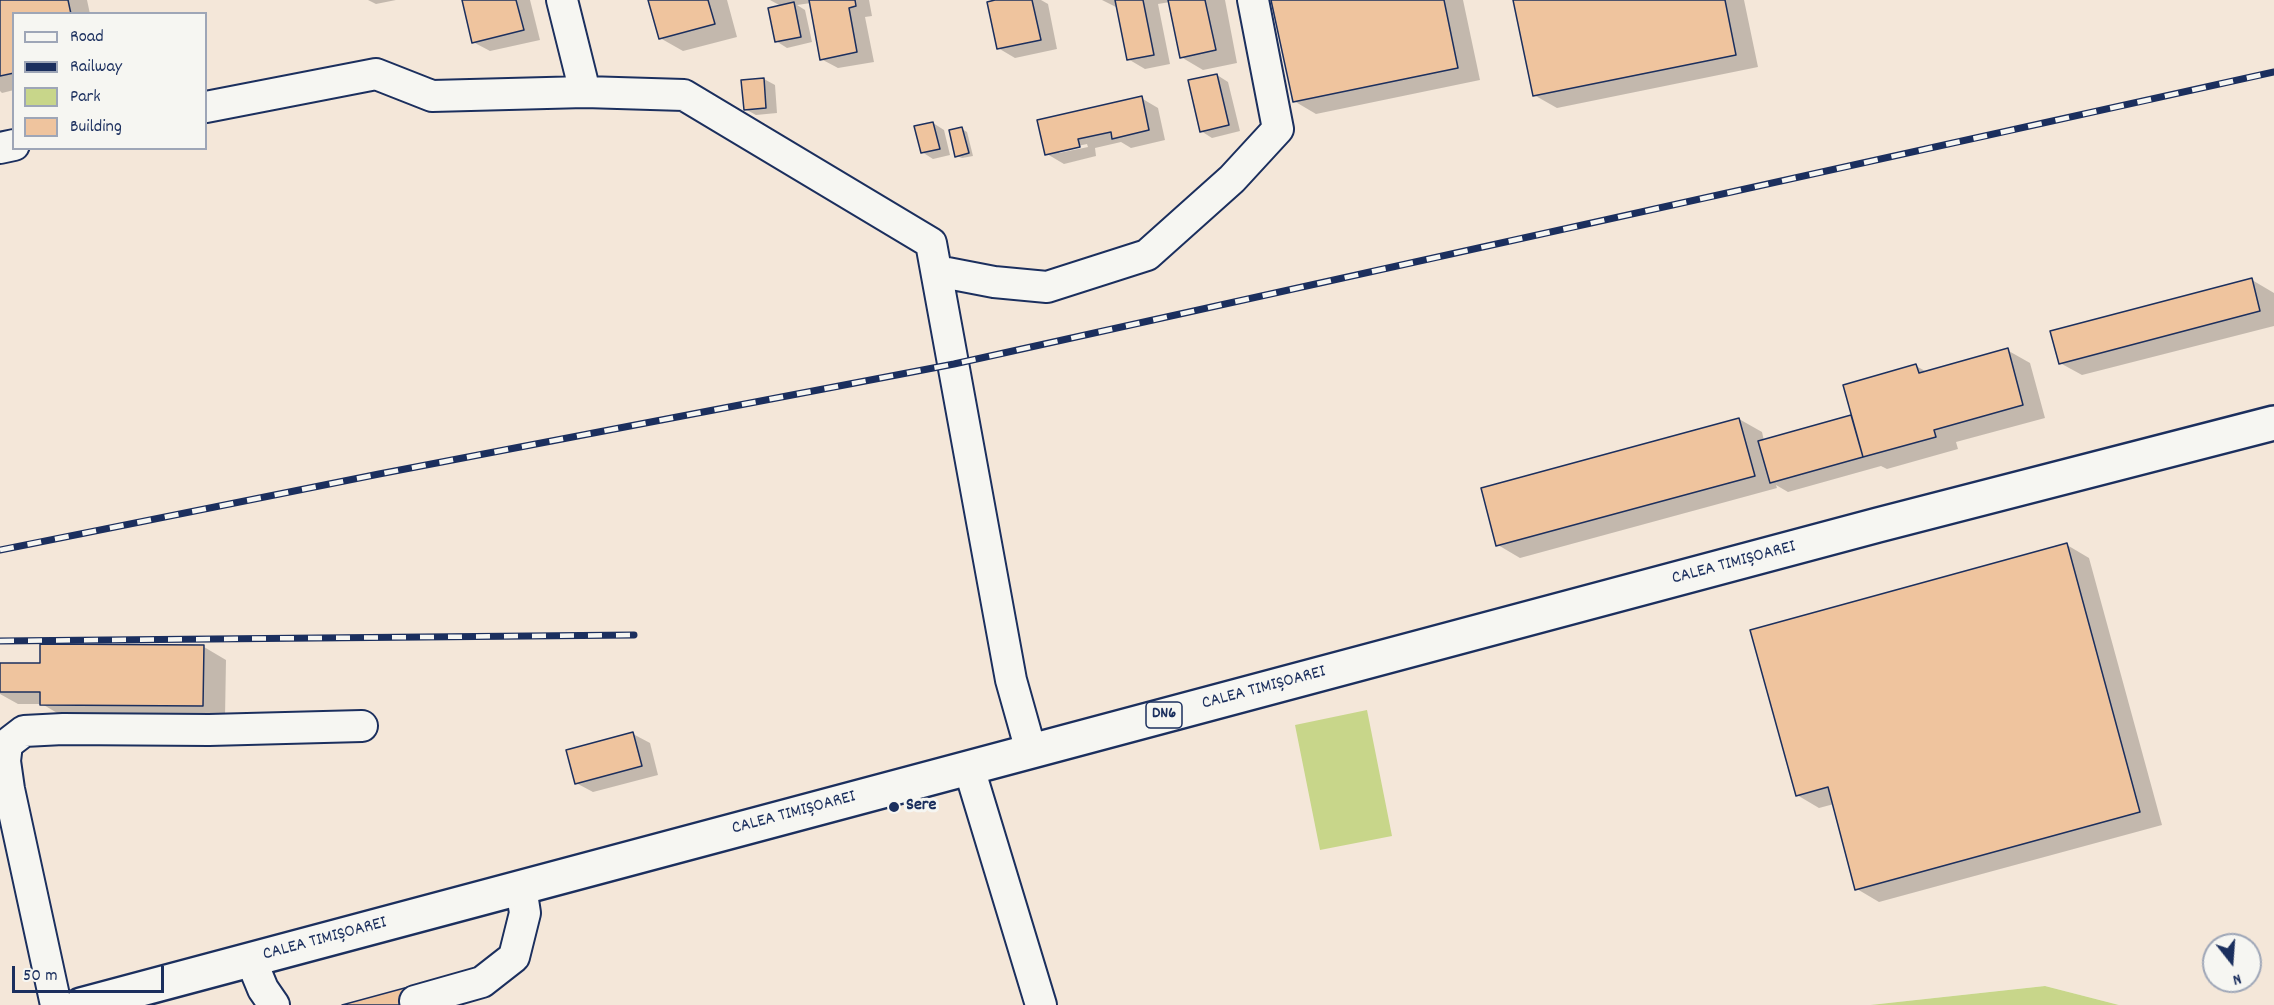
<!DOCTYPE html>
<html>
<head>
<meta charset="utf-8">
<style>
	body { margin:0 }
	#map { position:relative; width:2274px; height:1005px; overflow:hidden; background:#f6f6f2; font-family:Dekko,sans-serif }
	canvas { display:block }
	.legend { position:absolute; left:12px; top:12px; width:195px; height:138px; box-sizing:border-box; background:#f6f6f2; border:2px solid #9ea6b7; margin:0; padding:8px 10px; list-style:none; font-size:18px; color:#1b2f5e }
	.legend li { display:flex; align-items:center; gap:12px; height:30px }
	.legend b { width:30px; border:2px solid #9ea6b7 }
	.north { position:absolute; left:2202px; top:933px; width:60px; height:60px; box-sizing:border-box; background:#f6f6f2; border:2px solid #9ea6b7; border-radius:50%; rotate:163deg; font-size:16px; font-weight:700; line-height:24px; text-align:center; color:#1b2f5e }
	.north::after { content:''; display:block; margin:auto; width:21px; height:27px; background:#1b2f5e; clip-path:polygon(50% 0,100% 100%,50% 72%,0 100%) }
	.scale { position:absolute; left:12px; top:966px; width:152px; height:27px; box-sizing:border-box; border:3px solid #1b2f5e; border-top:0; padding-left:8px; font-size:18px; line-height:21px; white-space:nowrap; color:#1b2f5e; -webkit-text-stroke:4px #f6f6f2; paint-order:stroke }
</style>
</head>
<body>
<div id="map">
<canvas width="2274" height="1005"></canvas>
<ul class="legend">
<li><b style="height:8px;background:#f6f6f2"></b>Road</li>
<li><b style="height:8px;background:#1b2f5e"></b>Railway</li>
<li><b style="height:16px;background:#c8d68a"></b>Park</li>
<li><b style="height:16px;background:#efc49e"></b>Building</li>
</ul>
<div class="north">N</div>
<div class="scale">50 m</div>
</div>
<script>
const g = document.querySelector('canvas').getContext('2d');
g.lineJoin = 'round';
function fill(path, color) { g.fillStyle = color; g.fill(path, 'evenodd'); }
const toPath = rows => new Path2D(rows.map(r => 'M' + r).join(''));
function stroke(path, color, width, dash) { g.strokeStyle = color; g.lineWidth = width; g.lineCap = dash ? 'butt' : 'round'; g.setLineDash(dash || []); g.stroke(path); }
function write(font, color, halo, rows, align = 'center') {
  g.font = font + ' Dekko,sans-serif'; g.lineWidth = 6; g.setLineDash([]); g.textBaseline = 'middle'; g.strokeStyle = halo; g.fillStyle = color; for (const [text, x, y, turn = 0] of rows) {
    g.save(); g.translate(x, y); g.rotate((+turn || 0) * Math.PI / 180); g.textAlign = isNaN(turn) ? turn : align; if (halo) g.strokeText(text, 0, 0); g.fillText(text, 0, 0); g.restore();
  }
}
const built = toPath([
	[0,0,2274,0,2274,1005,2119,1005,2045,986,1870,1005,0,1005],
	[14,14,206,14,206,148,14,148],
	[2214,945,2250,945,2250,981,2214,981]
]);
const green = toPath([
	[1367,710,1392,836,1320,850,1295,725],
	[2045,986,2119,1005,1870,1005]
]);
const shadow = toPath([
	[0,0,87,0,90,14,14,14,14,90,2,93,0,91],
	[368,0,396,0,376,4],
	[463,0,530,0,540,40,490,51,473,42],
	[650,0,727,0,737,37,683,51,660,38],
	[770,0,869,0,872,16,865,17,874,62,838,68,821,59,811,3,797,5,805,10,812,42,787,48,776,41,781,6],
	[1002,0,1041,0,1048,4,1057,49,1015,58,998,48],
	[1102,0,1225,0,1237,63,1203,70,1181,57,1170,2,1158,4,1170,64,1145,69,1128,59,1118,8],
	[1273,0,1463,0,1480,80,1316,114,1294,101],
	[1515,0,1744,0,1758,67,1557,108,1534,95],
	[1217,75,1228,82,1240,131,1212,138,1201,131],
	[764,79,775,85,777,113,756,115,745,109],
	[1141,98,1158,108,1165,140,1131,148,1121,142,1095,148,1096,156,1064,164,1047,154],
	[1087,144,1088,147,1059,153,1059,150],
	[933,123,944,130,950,155,933,159,922,152],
	[962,129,967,132,973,156,962,158,957,156],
	[2252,280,2274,293,2274,326,2082,375,2060,363],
	[2007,350,2030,363,2045,418,1956,442,1958,449,1887,469,1881,466,1788,492,1776,485,1777,488,1520,558,1498,545,1739,419,1762,432,1764,441,1851,417,1854,418,1916,366,1927,372],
	[2067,545,2089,558,2162,825,1879,902,1857,889,1834,804,1819,808,1797,795],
	[204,647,226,660,225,718,64,717,42,704,18,704,0,694,0,664,42,664],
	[633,734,650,743,658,775,593,792,576,783]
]);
const building = toPath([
	[0,0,68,0,71,14,14,14,14,73,0,76,0,0],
	[462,0,516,0,524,30,472,43,462,0],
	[648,0,708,0,715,24,659,39,648,0],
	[809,0,855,0,856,6,849,8,857,52,820,60,809,0],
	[995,0,1032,0,1041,40,997,49,987,2,995,0],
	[1115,0,1143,0,1154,55,1127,60,1115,0],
	[1168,0,1205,0,1216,50,1180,58,1168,0],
	[1271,0,1444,0,1458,68,1293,102,1271,0],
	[1513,0,1725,0,1736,55,1533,96,1513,0],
	[794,2,801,37,775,42,768,8,794,2],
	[1217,74,1229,125,1200,132,1188,80,1217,74],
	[764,78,766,108,744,110,741,80,764,78],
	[1142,96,1149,130,1112,139,1111,132,1078,139,1080,147,1045,155,1037,120,1142,96],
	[933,122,940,149,921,153,914,126,933,122],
	[962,127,969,153,955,157,949,130,962,127],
	[2252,278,2260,311,2059,364,2050,331,2252,278],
	[2008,348,2023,405,1934,430,1936,437,1863,457,1843,385,1916,364,1919,373,2008,348],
	[1851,415,1863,457,1770,483,1758,441,1851,415],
	[1739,418,1755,476,1496,546,1481,488,1739,418],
	[2067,543,2140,812,1855,890,1828,787,1796,796,1750,630,2067,543],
	[40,644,204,645,203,706,40,705,40,692,0,692,0,663,40,663,40,644],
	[633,732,642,766,575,784,566,750,633,732],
	[412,986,417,1005,342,1005,412,986]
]);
const minor = toPath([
	[562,0,585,92],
	[206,107,376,74,432,96,585,92,684,95,931,243,1011,680,1031,751],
	[0,148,14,145],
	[937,271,994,282,1047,287,1147,255,1232,179,1278,129,1253,0],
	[969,768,1041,1005],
	[251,960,263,989,274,1005],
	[415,1001,482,982,514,957,525,913,521,887],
	[56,1005,9,789,5,761,7,744,24,731,63,729,209,730,362,726]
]);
const major = toPath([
	[81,1005,1878,525,2274,423]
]);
const rail = toPath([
	[0,550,379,474,954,364,2274,72],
	[0,641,634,635]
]);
const markers = [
	[894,807,6,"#1b2f5e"]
];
const shields = [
	[1164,715,36]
];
const shieldNames = [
	["DN6",1164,715]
];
const streetNames = [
	["CALEA TIMIȘOAREI",1734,564,-15],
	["CALEA TIMIȘOAREI",1264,689,-15],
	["CALEA TIMIȘOAREI",794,814,-15],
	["CALEA TIMIȘOAREI",325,940,-15]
];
const poiNames = [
	["Sere",906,807]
];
fill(built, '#f4e7d9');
fill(green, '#c8d68a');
fill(shadow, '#0003');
fill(building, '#efc49e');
stroke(building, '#1b2f5e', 1.5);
stroke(minor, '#1b2f5e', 34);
stroke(major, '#1b2f5e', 38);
stroke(minor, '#f6f6f2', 30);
stroke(major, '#f6f6f2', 33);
stroke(rail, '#1b2f5e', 7);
stroke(rail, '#f6f6f2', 4.5, [14]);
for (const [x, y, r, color] of markers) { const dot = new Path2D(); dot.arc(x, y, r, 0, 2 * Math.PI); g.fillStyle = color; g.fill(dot); stroke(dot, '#f6f6f2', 2); }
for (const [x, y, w] of shields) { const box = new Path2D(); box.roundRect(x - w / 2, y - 13, w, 26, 4.5); g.fillStyle = '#f6f6f2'; g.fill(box); stroke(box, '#1b2f5e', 1.5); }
write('bold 16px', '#1b2f5e', null, shieldNames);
write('18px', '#1b2f5e', '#f6f6f2', streetNames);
write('bold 18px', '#1b2f5e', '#f6f6f2', poiNames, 'left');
</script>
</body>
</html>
